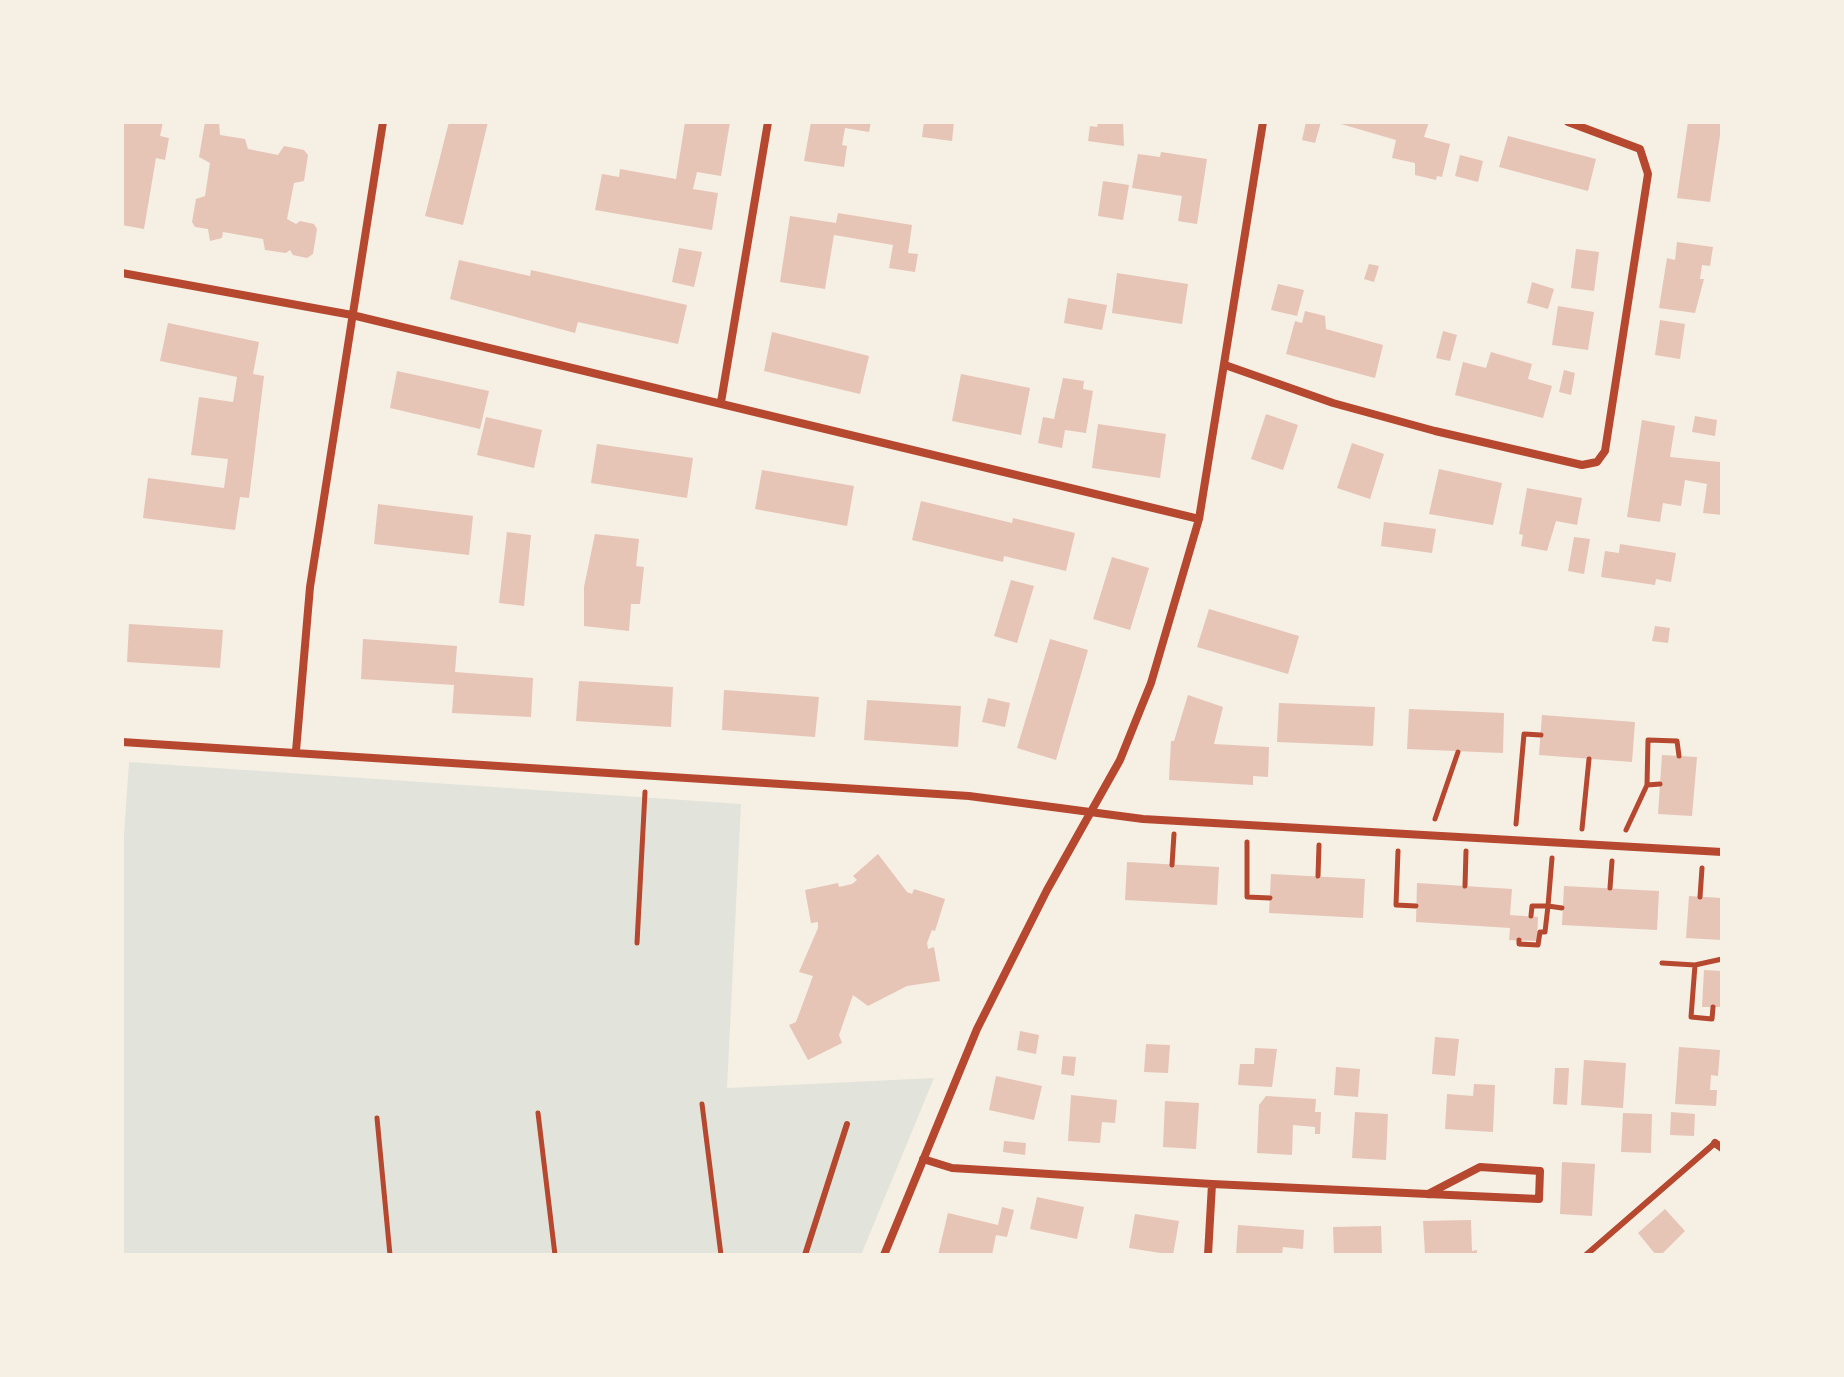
<!DOCTYPE html>
<html>
<head>
<meta charset="utf-8">
<style>
	body { margin:0 }
	#map { position:relative; width:1844px; height:1377px; overflow:hidden; background:#f6efe4; font-family:Helvetica,sans-serif }
	canvas { display:block }
	.frame { position:absolute; inset:0; border:124px solid #f6efe4; pointer-events:none }
</style>
</head>
<body>
<div id="map">
<canvas width="1844" height="1377"></canvas>
<div class="frame"></div>
</div>
<script>
const g = document.querySelector('canvas').getContext('2d');
g.lineJoin = 'round';
function fill(path, color) { g.fillStyle = color; g.fill(path, 'evenodd'); }
const toPath = rows => new Path2D(rows.map(r => 'M' + r).join(''));
function stroke(path, color, width, dash) { g.strokeStyle = color; g.lineWidth = width; g.lineCap = dash ? 'butt' : 'round'; g.setLineDash(dash || []); g.stroke(path); }
const green = toPath([
	[129,762,741,804,727,1088,934,1078,861,1255,122,1255,122,863]
]);
const building = toPath([
	[123,122,163,122,160,136,169,138,165,160,156,158,144,229,122,225],
	[205,122,219,122,220,135,245,139,248,149,278,155,284,146,304,150,308,155,304,181,294,183,287,219,296,224,300,221,314,224,317,229,313,254,307,258,293,255,290,250,286,253,265,250,263,239,223,232,222,238,210,241,208,229,195,227,192,222,196,199,205,196,210,163,199,157],
	[449,122,488,122,463,225,425,216],
	[685,122,730,122,721,176,697,172,693,189,718,193,712,230,595,210,602,174,619,177,620,169,676,179],
	[811,122,871,122,869,132,845,128,842,145,847,146,844,167,804,161],
	[924,122,954,122,952,141,922,137],
	[1098,122,1123,122,1124,146,1088,141,1090,126,1097,127],
	[1306,122,1321,122,1315,143,1302,140],
	[1334,122,1429,122,1424,137,1450,144,1442,177,1437,176,1436,180,1415,175,1415,163,1392,158,1396,140],
	[1688,122,1722,122,1710,202,1677,198],
	[1508,136,1596,159,1588,191,1499,167],
	[1161,152,1207,159,1197,224,1178,221,1182,196,1132,188,1138,154,1160,157],
	[1460,155,1483,161,1478,182,1455,176],
	[1103,181,1129,185,1123,220,1098,216],
	[838,213,912,225,908,253,918,254,915,272,889,268,893,245,834,235,825,289,780,282,790,216,836,223],
	[1677,242,1713,247,1710,266,1702,265,1700,279,1704,279,1695,313,1659,308,1667,258,1675,260],
	[679,248,702,252,694,287,672,282],
	[1576,249,1599,252,1594,291,1571,288],
	[459,260,530,276,531,270,687,305,678,344,578,322,575,333,450,299],
	[1369,264,1379,266,1374,282,1364,279],
	[1117,273,1188,284,1182,324,1112,313],
	[1532,282,1554,289,1548,309,1527,303],
	[1278,284,1304,290,1297,316,1271,310],
	[1068,298,1107,305,1102,330,1064,323],
	[1558,306,1594,312,1588,350,1552,345],
	[1305,311,1325,316,1326,329,1383,345,1375,378,1286,354,1295,321,1302,323],
	[1660,320,1685,324,1680,359,1655,355],
	[168,323,259,342,253,374,264,376,249,498,240,497,235,530,143,518,148,478,224,488,228,459,191,455,199,397,233,402,237,377,160,361],
	[1443,331,1457,335,1450,361,1436,358],
	[772,332,869,356,860,394,764,371],
	[1491,352,1532,364,1528,379,1552,386,1543,418,1455,395,1463,362,1486,368],
	[1564,370,1575,373,1571,395,1559,392],
	[397,371,489,391,480,429,390,408],
	[961,374,1030,388,1021,435,952,421],
	[1063,378,1084,381,1083,389,1093,391,1086,433,1065,430,1062,448,1038,443,1043,417,1054,419],
	[1266,414,1298,425,1283,470,1251,459],
	[1695,416,1717,420,1715,436,1692,432],
	[486,417,542,430,534,468,477,455],
	[1642,420,1675,426,1670,457,1720,462,1722,515,1703,513,1707,484,1685,480,1681,506,1663,503,1660,522,1627,517],
	[1098,424,1166,434,1160,478,1092,468],
	[1352,443,1384,454,1370,499,1337,488],
	[597,444,693,458,687,498,591,483],
	[1439,469,1502,483,1493,525,1429,514],
	[762,470,854,486,847,526,755,509],
	[1527,488,1582,498,1577,525,1556,521,1547,551,1521,546,1523,535,1519,534],
	[921,501,1012,523,1013,518,1075,533,1066,571,1004,556,1003,562,912,540],
	[378,504,473,516,469,555,374,544],
	[1384,522,1436,529,1432,553,1381,546],
	[507,532,531,535,524,606,499,603],
	[595,534,639,539,636,566,644,567,640,604,631,604,629,631,584,626,584,587],
	[1574,537,1590,539,1584,574,1568,571],
	[1620,544,1676,553,1671,582,1656,579,1655,585,1601,577,1605,551,1619,553],
	[1112,557,1149,568,1130,630,1093,619],
	[1011,580,1034,586,1017,643,994,636],
	[1209,609,1299,636,1288,674,1197,647],
	[129,624,223,630,220,668,127,662],
	[1655,626,1670,628,1668,643,1652,641],
	[363,639,457,646,455,672,533,678,531,717,452,713,454,685,361,679],
	[1050,639,1088,650,1056,760,1017,748],
	[579,681,673,687,671,727,576,721],
	[724,690,819,697,815,737,722,730],
	[1188,695,1223,707,1214,744,1269,747,1268,777,1253,776,1253,785,1169,780,1171,741,1174,741],
	[988,698,1010,703,1005,727,982,722],
	[867,700,961,706,958,747,864,740],
	[1279,703,1375,707,1373,746,1277,742],
	[1409,709,1504,713,1503,753,1407,749],
	[1542,715,1635,722,1632,762,1539,755],
	[1662,755,1697,757,1692,816,1658,814],
	[878,854,907,892,912,894,914,889,945,899,935,931,932,930,927,943,928,949,934,947,940,981,907,986,868,1006,853,995,839,1035,842,1043,808,1060,789,1025,796,1022,813,976,799,972,818,928,818,922,811,923,805,890,838,883,839,887,852,884,857,880,853,876],
	[1127,862,1219,867,1217,905,1125,900],
	[1271,874,1365,879,1363,918,1269,913],
	[1417,883,1512,889,1510,915,1538,917,1537,941,1509,940,1510,928,1416,922],
	[1564,886,1659,891,1657,930,1562,925],
	[1689,896,1722,898,1722,940,1686,938],
	[1704,970,1722,971,1722,1007,1702,1007],
	[1020,1031,1039,1035,1036,1054,1017,1050],
	[1435,1037,1459,1039,1455,1076,1432,1074],
	[1146,1044,1170,1045,1168,1073,1144,1072],
	[1679,1047,1720,1050,1718,1076,1711,1075,1710,1090,1717,1090,1716,1106,1675,1104],
	[1255,1048,1277,1049,1272,1087,1238,1085,1240,1064,1254,1064],
	[1063,1056,1076,1057,1074,1076,1061,1074],
	[1584,1060,1626,1063,1623,1108,1581,1105],
	[1336,1067,1360,1069,1358,1097,1334,1095],
	[1555,1068,1569,1068,1567,1105,1553,1104],
	[996,1076,1042,1086,1034,1120,989,1110],
	[1474,1084,1495,1085,1493,1132,1445,1129,1447,1094,1473,1096],
	[1071,1095,1117,1100,1115,1123,1102,1122,1100,1143,1068,1141],
	[1266,1096,1316,1099,1315,1112,1321,1112,1320,1134,1315,1134,1315,1127,1293,1125,1292,1155,1257,1153,1259,1105],
	[1165,1101,1199,1103,1196,1149,1163,1147],
	[1355,1112,1388,1114,1386,1160,1352,1158],
	[1671,1112,1695,1114,1694,1136,1670,1135],
	[1623,1113,1652,1114,1651,1153,1621,1152],
	[1004,1141,1026,1143,1025,1155,1003,1152],
	[1562,1162,1595,1164,1592,1216,1560,1214],
	[1037,1197,1084,1207,1077,1239,1030,1229],
	[1002,1207,1014,1210,1007,1237,996,1235,992,1255,938,1255,948,1213,998,1225],
	[1665,1209,1685,1231,1661,1255,1656,1255,1638,1233],
	[1135,1214,1179,1221,1173,1255,1129,1248],
	[1471,1220,1472,1251,1477,1250,1477,1255,1425,1254,1423,1221],
	[1238,1225,1304,1230,1303,1249,1283,1247,1282,1255,1236,1255],
	[1381,1226,1382,1255,1334,1255,1333,1227]
]);
const path = toPath([
	[1647,785,1660,784],
	[1435,819,1458,752],
	[1516,824,1524,734,1541,735],
	[1582,829,1589,759],
	[1626,830,1647,785,1648,740,1677,741,1679,756],
	[1247,842,1247,897,1270,898],
	[1398,851,1396,905,1416,906],
	[1172,865,1174,834],
	[1318,876,1319,845],
	[1465,886,1466,851],
	[1610,888,1612,861],
	[1700,897,1702,868],
	[1531,916,1532,906,1548,906,1552,858],
	[1519,940,1519,944,1538,945,1540,932,1545,932,1548,906,1562,908],
	[637,943,645,792],
	[1662,963,1695,965,1722,959],
	[1695,965,1691,1017,1712,1019,1713,1007],
	[702,1104,721,1255],
	[538,1113,555,1255],
	[377,1118,390,1255]
]);
const service = toPath([
	[805,1255,847,1124],
	[1586,1255,1715,1143]
]);
const minor = toPath([
	[122,273,352,315,1199,519],
	[1225,365,1333,403,1435,431,1582,465,1597,462,1605,451,1648,174,1640,149,1568,122],
	[721,402,768,122],
	[122,742,969,796,1143,819,1722,852],
	[296,751,310,587,383,122],
	[1715,1143,1722,1148],
	[923,1159,952,1168,1212,1184,1428,1194,1539,1199,1540,1171,1480,1167,1428,1194],
	[884,1255,977,1029,1047,890,1120,760,1151,683,1199,519,1263,122],
	[1208,1255,1212,1184]
]);
fill(green, '#e2e4dc');
fill(building, '#e6c5b7');
stroke(path, '#b5482f', 5);
stroke(service, '#b5482f', 6);
stroke(minor, '#b5482f', 8);
</script>
</body>
</html>
